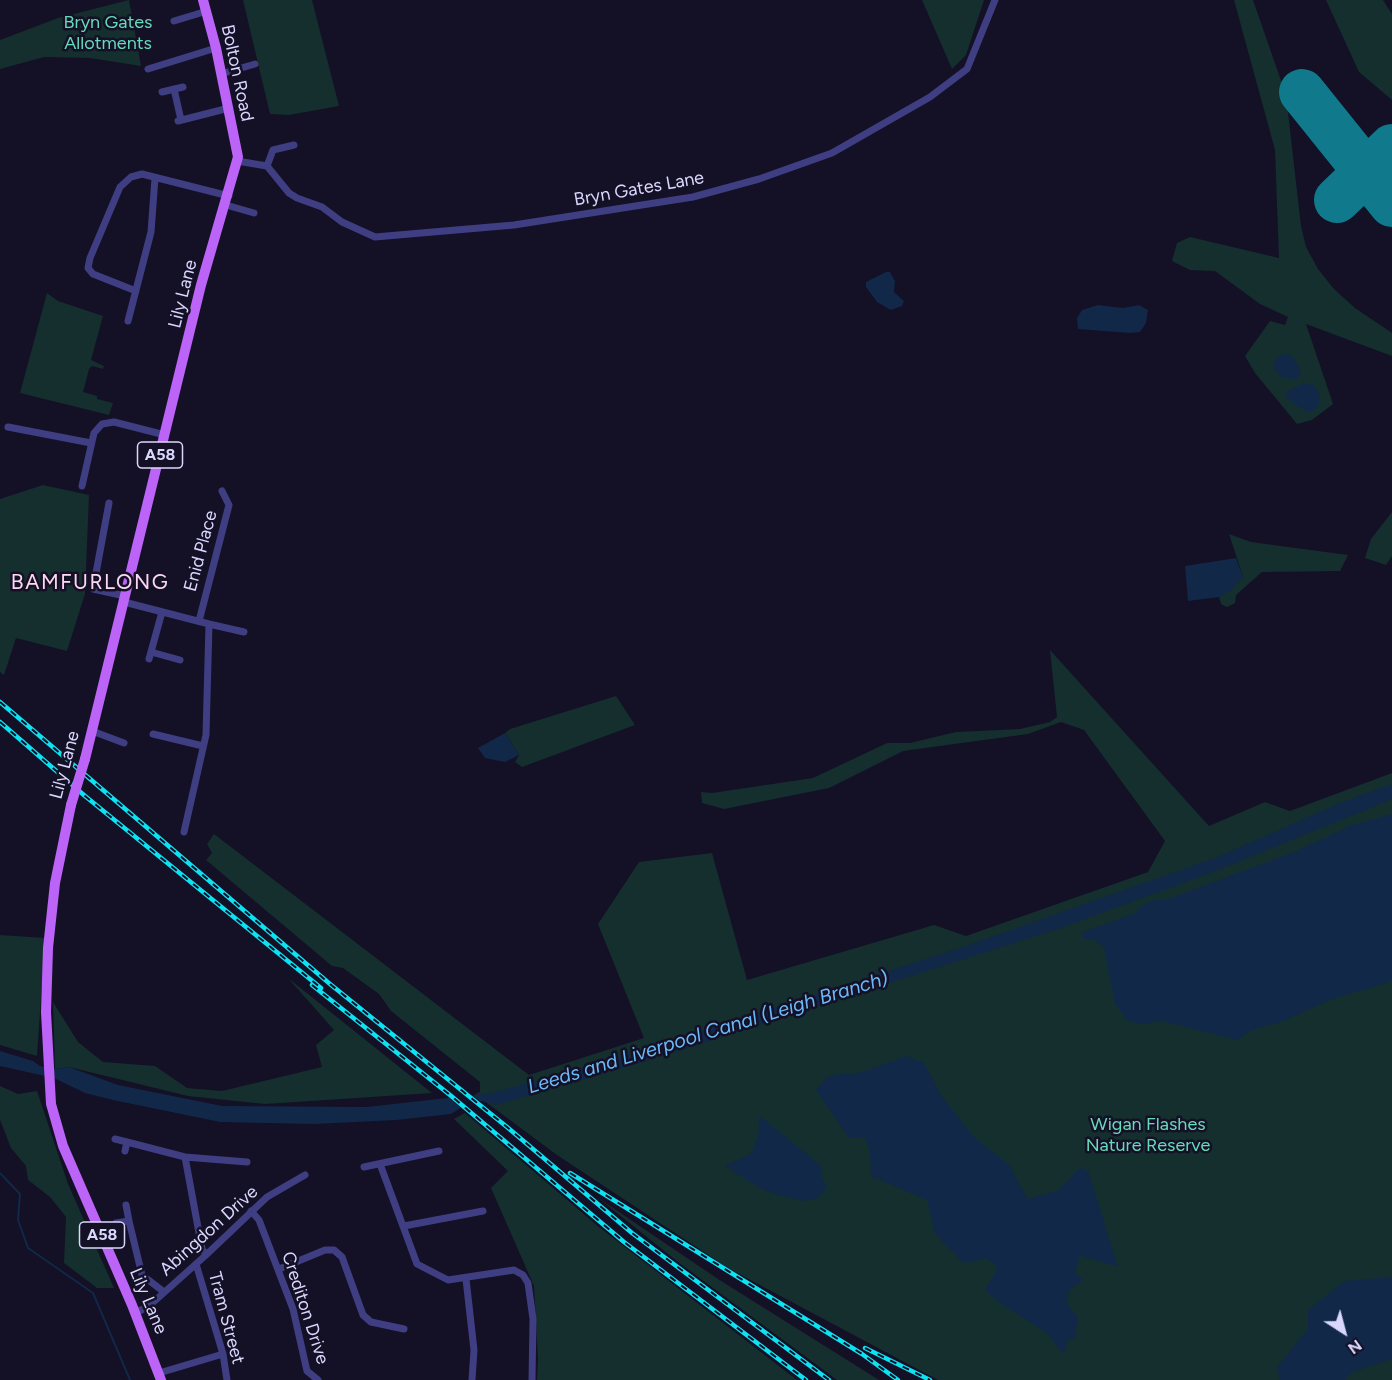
<!DOCTYPE html>
<html>
<head>
<meta charset="utf-8">
<style>
	body { margin:0 }
	#map { position:relative; width:1392px; height:1380px; overflow:hidden; background:#141026; font-family:Figtree,sans-serif }
	canvas { display:block }
	.north { position:absolute; left:1314px; top:1302px; width:60px; height:60px; -webkit-text-stroke:4px #141026; paint-order:stroke; rotate:144deg; font-size:16px; font-weight:700; line-height:24px; text-align:center; color:#dad7fd }
	.north::after { content:''; display:block; margin:auto; width:21px; height:27px; background:#dad7fd; clip-path:polygon(50% 0,100% 100%,50% 72%,0 100%) }
</style>
</head>
<body>
<div id="map">
<canvas width="1392" height="1380"></canvas>
<div class="north">N</div>
</div>
<script>
const g = document.querySelector('canvas').getContext('2d');
g.lineJoin = 'round';
function fill(path, color) { g.fillStyle = color; g.fill(path, 'evenodd'); }
const toPath = rows => new Path2D(rows.map(r => 'M' + r).join(''));
function stroke(path, color, width, dash) { g.strokeStyle = color; g.lineWidth = width; g.lineCap = dash ? 'butt' : 'round'; g.setLineDash(dash || []); g.stroke(path); }
function write(font, color, halo, rows, align = 'center') {
  g.font = font + ' Figtree,sans-serif'; g.lineWidth = 5; g.setLineDash([]); g.textBaseline = 'middle'; g.strokeStyle = halo; g.fillStyle = color; for (const [text, x, y, turn = 0] of rows) {
    g.save(); g.translate(x, y); g.rotate((+turn || 0) * Math.PI / 180); g.textAlign = isNaN(turn) ? turn : align; if (halo) g.strokeText(text, 0, 0); g.fillText(text, 0, 0); g.restore();
  }
}
const green = toPath([
	[129,0,141,66,90,58,44,57,0,69,0,40,58,18],
	[243,0,312,0,339,106,289,115,270,114],
	[922,0,984,0,966,55,952,69],
	[1234,0,1253,0,1286,95,1301,226,1306,247,1318,269,1334,289,1355,308,1392,333,1392,356,1306,324,1333,404,1312,420,1297,424,1255,373,1245,356,1270,321,1285,325,1288,317,1260,304,1215,271,1190,270,1172,261,1177,243,1190,237,1279,258,1275,150],
	[1326,0,1383,0,1392,14,1392,100,1359,72],
	[47,293,58,301,103,316,91,360,104,366,103,369,92,366,89,369,83,392,97,396,97,399,113,403,109,415,20,393],
	[43,485,89,495,85,594,67,651,16,638,4,675,0,672,0,499],
	[1392,512,1392,556,1386,565,1365,558,1371,539],
	[1229,534,1251,542,1348,555,1340,571,1262,572,1236,595,1235,603,1227,607,1221,604,1219,597,1243,577],
	[1050,650,1209,826,1265,802,1290,811,1392,773,1392,1380,938,1380,728,1268,557,1155,475,1094,480,1092,480,1082,391,1011,379,994,343,968,332,966,206,860,212,853,207,844,214,834,529,1075,644,1038,598,924,639,862,712,853,747,980,934,925,966,936,1148,872,1165,841,1084,730,1061,722,1028,734,903,751,829,788,724,809,702,803,701,792,712,793,813,778,887,743,910,743,956,732,1020,729,1050,722,1057,717],
	[616,696,635,725,522,767,515,762,519,755,505,733,510,729],
	[0,935,45,938,37,1056,0,1045],
	[288,978,432,1093,265,1104,188,1096,69,1067,55,1069,53,1002,78,1042,103,1062,155,1066,187,1088,222,1091,322,1067,316,1045,334,1030],
	[0,1086,18,1094,37,1091,68,1184,114,1288,97,1288,64,1263,66,1217,50,1197,28,1180,26,1166,11,1148,0,1120],
	[465,1113,599,1227,797,1380,537,1380,538,1359,534,1286,491,1188,508,1171,454,1119],
	[597,1197,718,1279,879,1380,837,1380,678,1262]
]);
const water = toPath([
	[886,272,890,272,895,281,894,292,904,301,902,306,891,310,877,302,866,287,866,282],
	[1098,305,1123,308,1139,305,1148,310,1146,323,1140,332,1130,333,1078,329,1077,318,1082,310],
	[1285,354,1293,357,1298,365,1301,373,1297,379,1283,378,1276,372,1274,365,1276,358],
	[1304,383,1315,386,1320,396,1318,407,1312,411,1306,411,1287,399,1286,392],
	[1236,558,1243,577,1231,590,1219,597,1188,601,1185,566],
	[505,733,519,755,505,762,485,758,478,748],
	[1392,784,1392,799,1223,868,1061,928,650,1060,496,1105,482,1101,462,1107,451,1114,396,1120,314,1124,220,1122,113,1100,85,1093,54,1078,0,1066,0,1051,33,1061,40,1066,55,1069,69,1067,118,1085,222,1106,366,1107,493,1093,647,1049,963,947,1218,857,1340,803],
	[1392,814,1392,979,1387,983,1332,999,1283,1021,1252,1030,1237,1040,1162,1021,1140,1024,1127,1020,1115,1004,1104,947,1095,940,1082,938,1081,933,1136,913,1139,907,1155,900,1166,900,1292,853,1353,825],
	[907,1056,924,1063,942,1097,974,1137,1009,1165,1028,1199,1059,1190,1080,1168,1088,1171,1118,1267,1080,1255,1075,1272,1083,1280,1070,1289,1066,1301,1078,1318,1075,1337,1066,1342,1064,1355,1046,1332,1000,1303,985,1290,998,1268,987,1258,963,1263,935,1234,927,1200,871,1176,870,1151,865,1138,848,1137,816,1090,826,1078,841,1073,857,1074],
	[760,1116,822,1167,822,1178,827,1187,819,1197,805,1201,778,1195,760,1188,725,1166,751,1154,758,1137],
	[1392,1277,1392,1359,1352,1372,1344,1380,1280,1380,1277,1367,1308,1329,1308,1310,1345,1281]
]);
const pier = toPath([
	[471,1094,486,1106,463,1110,448,1097]
]);
const stream = toPath([
	[0,1173,20,1194,18,1220,28,1248,93,1293,130,1380]
]);
const runway = toPath([
	[1302,92,1392,204],
	[1337,200,1392,147]
]);
const minor = toPath([
	[174,21,207,11],
	[148,69,216,48],
	[221,74,255,64],
	[174,89,181,120],
	[162,92,183,87],
	[178,121,229,108],
	[237,161,267,166,289,193,297,198,322,207,342,222,375,237,514,225,693,197,759,179,832,153,930,97,967,69,995,0],
	[267,166,273,150,294,145],
	[226,205,254,213],
	[136,291,93,274,88,268,90,258,120,187,131,177,142,174,229,196],
	[128,321,151,232,155,178],
	[8,427,91,443],
	[82,486,94,433,102,424,114,422,165,435],
	[109,503,93,589,125,596],
	[124,602,209,624,206,735,184,832],
	[199,621,229,505,222,491],
	[209,624,244,632],
	[151,652,180,660],
	[149,659,162,612],
	[92,731,124,743],
	[153,734,203,746],
	[115,1139,127,1142,125,1151],
	[127,1142,185,1157,247,1162],
	[185,1157,202,1249,206,1255],
	[380,1164,417,1264,448,1280,514,1270,523,1275,528,1283,533,1319,532,1380],
	[364,1167,439,1151],
	[251,1211,259,1220,293,1309,307,1371,318,1380],
	[129,1221,142,1275,164,1292],
	[116,1223,129,1221,126,1205],
	[404,1226,483,1211],
	[196,1264,223,1354,227,1380],
	[279,1269,325,1250,334,1250,342,1257,363,1315,371,1322,404,1329],
	[466,1279,474,1350,472,1380],
	[135,1313,149,1306,206,1255,267,1197,305,1175],
	[159,1373,223,1354]
]);
const primary = toPath([
	[85,759,201,285,238,157,216,48,203,0],
	[71,805,55,883,48,948,46,1012,51,1104,63,1146,132,1305,161,1380]
]);
const rail = toPath([
	[0,702,330,984,507,1127,632,1233,829,1380],
	[0,722,85,796,321,988],
	[312,985,450,1095,624,1242,806,1380],
	[570,1173,862,1354,898,1380],
	[865,1348,930,1380]
]);
const primaryBridge = toPath([
	[71,805,85,759]
]);
const shields = [
	[160,455,45],
	[102,1235,45]
];
const shieldNames = [
	["A58",160,455],
	["A58",102,1235]
];
const parkNames = [
	["Bryn Gates",108,23],
	["Allotments",108,44],
	["Wigan Flashes",1148,1125],
	["Nature Reserve",1148,1146]
];
const streetNames = [
	["Bolton Road",237,73,78],
	["Bryn Gates Lane",639,189,-10],
	["Lily Lane",183,294,-76],
	["Enid Place",201,551,-75],
	["Lily Lane",65,765,-75],
	["Abingdon Drive",209,1231,-42],
	["Lily Lane",148,1301,67],
	["Crediton Drive",305,1308,72],
	["Tram Street",226,1318,75]
];
const waterNames = [
	["Leeds and Liverpool Canal (Leigh Branch)",708,1033,-17]
];
const quarterNames = [
	["BAMFURLONG",90,583]
];
fill(green, '#142f2e');
fill(water, '#112849');
fill(pier, '#141026');
stroke(stream, '#112849', 2);
stroke(runway, '#10798c', 46);
stroke(minor, '#3f3e82', 7);
stroke(primary, '#bc64f7', 10);
stroke(rail, '#0de2f3', 4.5);
stroke(rail, '#141026', 2, [7]);
stroke(primaryBridge, '#bc64f7', 10);
for (const [x, y, w] of shields) { const box = new Path2D(); box.roundRect(x - w / 2, y - 13, w, 26, 4.5); g.fillStyle = '#141026'; g.fill(box); stroke(box, '#dad7fd', 1.5); }
write('bold 16px', '#dad7fd', null, shieldNames);
write('18px', '#66daba', '#141026', parkNames);
write('18px', '#dad7fd', '#141026', streetNames);
write('italic 20px', '#6bbaf7', '#141026', waterNames);
g.letterSpacing = '1.5px';
write('21px', '#fdd9f1', '#141026', quarterNames);
g.letterSpacing = '0px';
</script>
</body>
</html>
